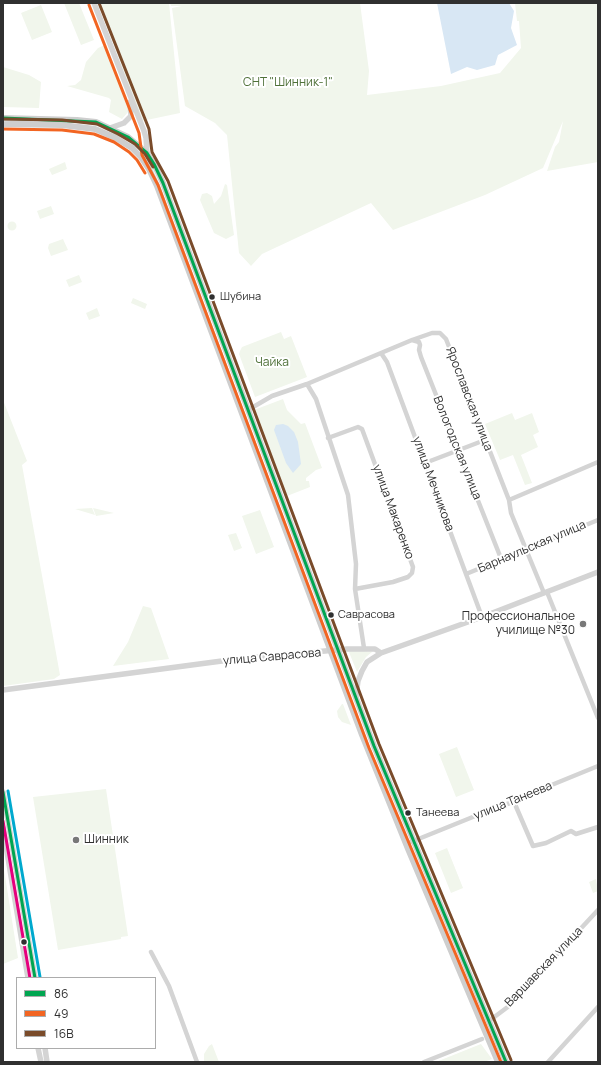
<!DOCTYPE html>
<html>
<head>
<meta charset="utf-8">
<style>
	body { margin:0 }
	#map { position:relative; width:601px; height:1065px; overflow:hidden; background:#fff; font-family:Manrope,sans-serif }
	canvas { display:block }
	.frame { position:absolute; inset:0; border:4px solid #303030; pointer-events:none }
	.legend { position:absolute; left:16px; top:977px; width:140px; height:72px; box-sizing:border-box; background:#fff; border:1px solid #acacac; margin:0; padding:5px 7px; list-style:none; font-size:12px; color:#303030 }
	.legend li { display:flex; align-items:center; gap:8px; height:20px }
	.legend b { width:20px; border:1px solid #acacac }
</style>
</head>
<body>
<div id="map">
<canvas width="601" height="1065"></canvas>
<div class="frame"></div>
<ul class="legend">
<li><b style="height:5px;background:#00a651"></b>86</li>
<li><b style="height:5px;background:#f26522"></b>49</li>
<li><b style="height:5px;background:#7a4b2a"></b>16В</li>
</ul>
</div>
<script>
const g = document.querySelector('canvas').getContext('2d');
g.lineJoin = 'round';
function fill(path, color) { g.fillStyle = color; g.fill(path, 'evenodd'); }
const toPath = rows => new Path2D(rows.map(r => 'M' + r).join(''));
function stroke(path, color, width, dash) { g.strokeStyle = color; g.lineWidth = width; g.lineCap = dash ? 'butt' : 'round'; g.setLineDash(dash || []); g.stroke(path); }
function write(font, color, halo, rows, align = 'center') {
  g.font = font + ' Manrope,sans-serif'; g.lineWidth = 4; g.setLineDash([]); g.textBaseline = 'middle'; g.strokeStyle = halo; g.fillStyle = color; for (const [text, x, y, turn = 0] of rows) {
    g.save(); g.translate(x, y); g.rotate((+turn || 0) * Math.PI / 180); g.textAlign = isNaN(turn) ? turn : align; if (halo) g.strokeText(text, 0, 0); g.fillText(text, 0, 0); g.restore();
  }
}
const green = toPath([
	[64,3,79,3,94,40,81,45],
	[98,3,169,3,180,113,142,121],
	[170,3,360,3,369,71,367,95,441,86,500,73,521,48,519,21,517,21,515,3,598,3,598,162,547,171,555,147,559,142,563,121,543,168,485,195,393,230,371,203,262,254,251,266,239,253,227,135,215,123,185,106,172,8,182,6,171,6],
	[41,5,52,32,32,40,21,13],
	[105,45,128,103,128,112,122,119,109,112,111,100,109,98,67,86,75,85,81,80,86,62,98,48],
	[3,67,29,75,41,82,39,108,3,107],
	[65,162,67,169,52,175,49,169],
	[225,184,227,185,234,235,226,239,214,233,200,200,202,194,207,193,212,196,214,204,221,196],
	[51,206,54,214,40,219,37,211],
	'7.5 226a4.5 4.5 0 1 1 9 0a4.5 4.5 0 1 1-9 0Z',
	[63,239,68,250,51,256,48,248,49,244],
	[79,275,82,282,69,287,66,280],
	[133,298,147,304,145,309,131,303],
	[97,308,100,316,89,320,86,313],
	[281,332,284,339,291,336,307,377,255,397,239,354,240,351,242,347],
	[283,399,287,410,301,424,305,423,322,468,316,470,306,478,306,481,309,481,310,487,287,496,254,410],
	[3,400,27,461,22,465,60,675,54,679,3,686],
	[512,413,515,420,532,413,539,432,533,435,538,447,521,455,532,483,525,485,513,455,500,460,485,424],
	[92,508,95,515,75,509],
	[93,508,114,513,96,516],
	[260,510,274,547,256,554,242,516],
	[236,533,242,548,234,551,228,535],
	[143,606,151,608,169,659,113,666,128,642],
	[352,650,372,652,366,657,357,672,349,652],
	[342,704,343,704,351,725,342,722,338,717,337,711],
	[457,747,474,790,456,797,439,754],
	[106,789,128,936,121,937,121,939,58,950,33,797],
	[447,848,463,888,451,893,435,853],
	[3,863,18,958,3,964],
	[596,879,598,891,593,893,589,882],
	[212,1044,219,1062,204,1062,204,1054,209,1046],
	[481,1044,492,1059,484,1062,436,1062]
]);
const water = toPath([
	[437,3,509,3,514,11,511,28,517,45,498,55,495,65,477,70,467,67,451,74],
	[283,424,288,426,294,432,298,442,301,464,293,473,286,463,274,430,276,425]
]);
const minor = toPath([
	[412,340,419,342,420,345,419,350,421,357,502,561],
	[381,353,387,362,409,421,482,617],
	[307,384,316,399,348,495,356,564,355,589,364,648],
	[248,410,272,396,307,384,412,340,432,333,440,333,446,339,509,500,511,513,544,593],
	[328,438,358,427,362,429,413,567,412,573,408,577,393,582,355,589],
	[425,463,485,440],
	[509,500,598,462],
	[466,574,598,520],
	[547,592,598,718],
	[514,802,533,846,546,843,571,831,576,834,598,827],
	[406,844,500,806,514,802,532,793,598,766],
	[151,952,169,986,197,1062],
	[489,1021,509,1006,598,910],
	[424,1062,482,1039],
	[548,1062,598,1007]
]);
const tertiary = toPath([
	[94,3,144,131,146,138,147,153],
	[110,128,124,123,131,116,130,102],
	[3,690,237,659,347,649,375,649,381,653,482,617,598,572],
	[356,696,358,681,362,671,367,662,381,653],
	[3,792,35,978],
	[3,828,28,978],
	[38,1048,41,1062],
	[45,1048,47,1062]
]);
const secondary = toPath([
	[3,118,77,120,96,122,128,137,147,153,154,164,163,183,210,308,374,746,506,1062],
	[3,124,62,125,95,129,116,138,132,148,141,157,149,169,157,186,362,735,408,849,498,1062]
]);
const bus1 = toPath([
	[3,118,96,122,128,137,147,153,154,164,163,183,374,746,506,1062],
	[3,792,35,978]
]);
const bus2 = toPath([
	[89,5,139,133,142,155,158,185,369,748,501,1062],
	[3,129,62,130,94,134,114,142,129,152,137,160,145,173]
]);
const bus3 = toPath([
	[99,3,149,129,152,152,168,181,379,744,511,1060],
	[3,119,62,120,97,124,118,134,135,144,145,154,153,167]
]);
const bus4 = toPath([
	[3,821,30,978]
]);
const bus5 = toPath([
	[8,791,40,977]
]);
const markers = [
	[212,297,3.5,"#303030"],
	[331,615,3.5,"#303030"],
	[583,624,4,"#787878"],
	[408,813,3.5,"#303030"],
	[76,840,4,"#787878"],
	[24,942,3.5,"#303030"]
];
const busNames = [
	["Шубина",220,297],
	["Саврасова",338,615],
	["Танеева",416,813]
];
const parkNames = [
	["СНТ \"Шинник-1\"",288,83],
	["Чайка",272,363]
];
const streetNames = [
	["Ярославская улица",469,399,69],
	["Вологодская улица",457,448,68],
	["улица Мечникова",433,484,70],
	["улица Макаренко",393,512,70],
	["Барнаульская улица",532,547,-23],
	["улица Саврасова",272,657,-5],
	["улица Танеева",513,801,-22],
	["Варшавская улица",544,967,-46]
];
const poiNames = [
	["Профессиональное",575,617],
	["училище №30",575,631],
	["Шинник",84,840,"left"]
];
fill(green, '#f1f6ec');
fill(water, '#d8e7f4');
stroke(minor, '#d4d4d4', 4.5);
stroke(tertiary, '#d4d4d4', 5.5);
stroke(secondary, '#cecece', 6);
stroke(bus1, '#00a651', 3);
stroke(bus2, '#f26522', 3);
stroke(bus3, '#7a4b2a', 3);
stroke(bus4, '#e5007d', 3);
stroke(bus5, '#00a9ce', 3);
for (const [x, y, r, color] of markers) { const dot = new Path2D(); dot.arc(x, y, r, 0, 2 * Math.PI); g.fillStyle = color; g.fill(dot); stroke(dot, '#fff', 1.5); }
write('11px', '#303030', '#fff', busNames, 'left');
write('12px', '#4f7139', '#fff', parkNames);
write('12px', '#303030', '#fff', streetNames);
write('12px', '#303030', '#fff', poiNames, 'right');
</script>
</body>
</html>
